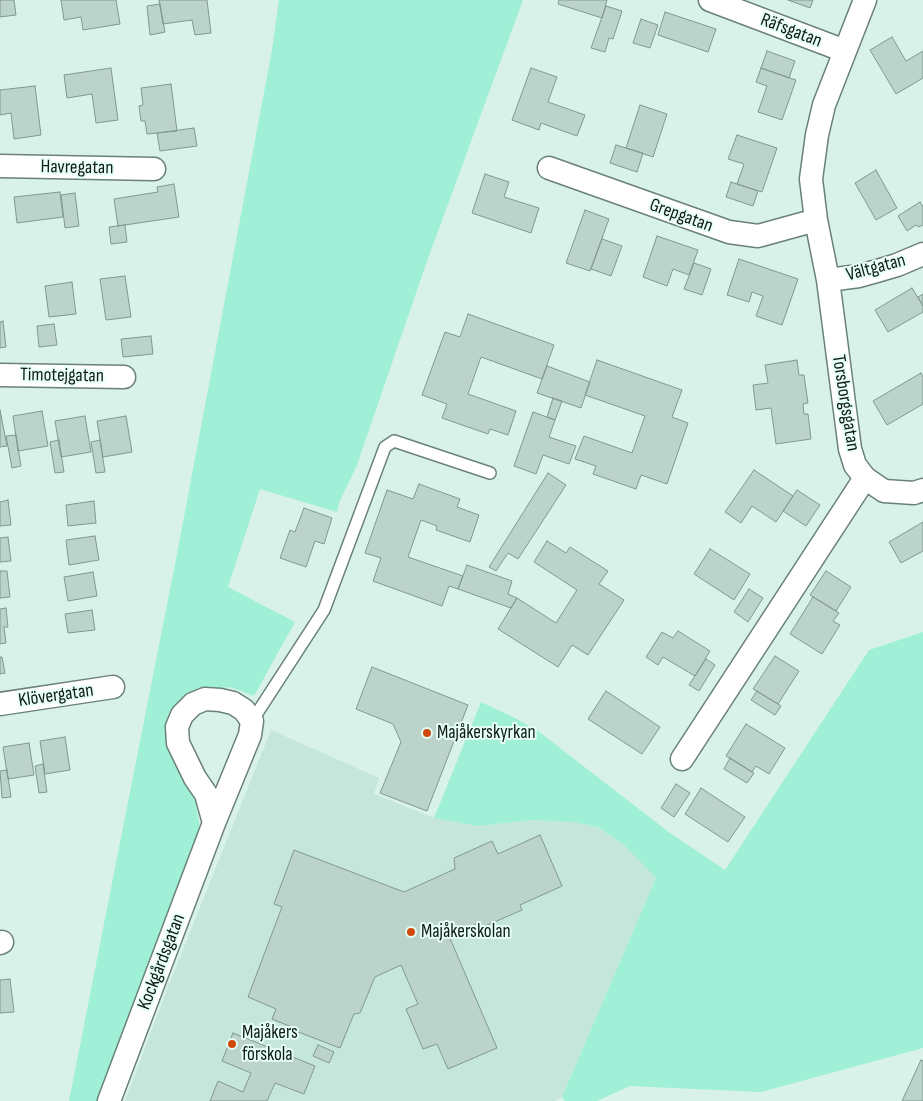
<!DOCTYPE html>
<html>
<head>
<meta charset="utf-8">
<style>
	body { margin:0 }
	canvas { display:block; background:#d8f2e9 }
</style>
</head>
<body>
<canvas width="923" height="1101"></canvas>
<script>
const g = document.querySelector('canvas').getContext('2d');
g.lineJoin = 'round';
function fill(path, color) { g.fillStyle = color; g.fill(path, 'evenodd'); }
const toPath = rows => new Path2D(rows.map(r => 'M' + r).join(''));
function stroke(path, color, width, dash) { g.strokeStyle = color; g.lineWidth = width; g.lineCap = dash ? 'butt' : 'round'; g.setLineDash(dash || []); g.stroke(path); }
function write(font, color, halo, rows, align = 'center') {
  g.font = font + ' "Sofia Sans Condensed",sans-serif'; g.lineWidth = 4; g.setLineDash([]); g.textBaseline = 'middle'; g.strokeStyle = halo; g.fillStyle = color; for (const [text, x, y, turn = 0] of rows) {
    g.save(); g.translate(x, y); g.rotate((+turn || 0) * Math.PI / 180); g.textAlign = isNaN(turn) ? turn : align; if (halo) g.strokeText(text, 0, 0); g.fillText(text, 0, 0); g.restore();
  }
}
const built = toPath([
	[271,730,379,778,374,794,434,818,478,826,532,820,572,822,598,827,624,845,656,878,562,1097,555,1101,125,1101,168,987]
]);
const green = toPath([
	[279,0,523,0,426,264,357,465,339,503,337,512,260,489,228,587,295,622,254,696,230,687,196,691,171,742,195,800,200,827,98,1101,69,1101,177,554,272,50],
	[923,632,923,1048,761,1092,630,1086,597,1101,565,1101,562,1097,656,878,624,845,598,827,572,822,532,820,478,826,434,818,481,702,517,719,538,731,670,833,725,870,869,650]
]);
const building = toPath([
	[0,0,14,0,16,15,0,17,0,0],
	[61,0,116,0,120,24,83,30,81,17,64,20,61,0],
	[159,0,207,0,211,33,195,35,192,20,163,24,159,0],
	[559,0,607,0,602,18,558,4,559,0],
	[788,0,813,0,810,8,788,0],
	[160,4,165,32,150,35,147,6,160,4],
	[606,6,622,11,613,39,609,38,605,52,591,48,606,6],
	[665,12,716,29,708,52,658,35,665,12],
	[641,19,658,25,650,48,633,43,641,19],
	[892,37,906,61,923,51,923,78,896,94,870,50,892,37],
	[767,51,795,61,789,78,761,68,767,51],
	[111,68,118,120,96,123,92,94,67,98,64,75,111,68],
	[531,68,557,77,548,102,585,115,577,136,541,123,539,130,512,120,531,68],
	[761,68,796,80,782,120,758,112,767,86,756,82,761,68],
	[171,84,177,131,147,134,145,121,141,121,139,106,143,105,141,88,171,84],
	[35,86,41,135,14,139,11,113,0,115,0,90,35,86],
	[640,105,667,114,653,157,626,148,640,105],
	[194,128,197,146,160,151,157,133,194,128],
	[737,135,777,148,762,192,737,184,744,164,728,159,737,135],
	[616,145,643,153,637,172,610,163,616,145],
	[876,170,897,208,876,220,855,183,876,170],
	[485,174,509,182,504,197,539,208,531,233,472,213,485,174],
	[731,182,758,191,753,206,726,197,731,182],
	[174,184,179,217,118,226,114,199,158,192,157,187,174,184],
	[60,192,63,217,17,223,14,197,60,192],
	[75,193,79,226,65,228,61,195,75,193],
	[920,202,923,207,923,225,918,227,916,225,907,231,898,216,920,202],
	[585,210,609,219,590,271,566,263,585,210],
	[125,225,127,242,111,244,109,227,125,225],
	[657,236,698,250,689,275,673,269,667,286,643,277,657,236],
	[602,239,622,246,611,276,591,269,602,239],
	[739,259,798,279,782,325,756,316,763,296,752,292,749,302,727,295,739,259],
	[694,263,711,269,702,295,684,289,694,263],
	[125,276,131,317,106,320,100,279,125,276],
	[72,282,76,314,49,317,45,286,72,282],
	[912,288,923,306,923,312,888,332,875,310,912,288],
	[923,294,923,306,918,297,923,294],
	[468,314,554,345,542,379,481,357,468,394,516,411,508,435,490,429,488,434,442,418,447,404,422,395,445,332,460,337,468,314],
	[3,321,6,347,0,348,0,322,3,321],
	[54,324,57,345,39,347,37,326,54,324],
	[151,336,153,354,123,357,121,339,151,336],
	[597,360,682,390,672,417,688,423,667,484,641,475,636,489,593,474,596,466,575,459,584,436,632,453,645,416,585,395,597,360],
	[797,360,799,375,804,375,808,403,803,404,804,414,808,414,811,439,776,444,771,408,756,410,753,385,768,383,765,365,797,360],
	[547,366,590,382,581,408,537,393,547,366],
	[921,373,923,377,923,404,887,425,873,401,921,373],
	[553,398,562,401,555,420,547,417,553,398],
	[0,410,7,446,0,447,0,410],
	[42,411,48,446,18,451,13,416,42,411],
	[533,412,555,420,549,437,576,446,569,464,543,455,536,474,514,466,533,412],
	[85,416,91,452,61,457,55,421,85,416],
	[126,416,132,452,103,457,97,421,126,416],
	[16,435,21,466,12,468,6,436,16,435],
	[59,440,64,472,55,473,50,442,59,440],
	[100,440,105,472,96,473,91,442,100,440],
	[754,470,793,496,776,522,752,506,741,523,725,512,754,470],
	[548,473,566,485,518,559,508,553,496,571,489,567,548,473],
	[419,484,460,499,457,507,479,515,470,542,436,530,437,526,421,520,408,557,463,576,458,589,449,586,442,606,373,581,381,558,365,553,387,490,413,499,419,484],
	[797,490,820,505,806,526,783,511,797,490],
	[8,500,11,525,0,526,0,502,8,500],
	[94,501,96,523,68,526,66,505,94,501],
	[304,508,332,518,324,544,315,541,306,567,280,558,290,530,295,532,304,508],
	[923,522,923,551,901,563,889,542,923,522],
	[95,536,99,560,69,565,66,540,95,536],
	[8,537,11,561,0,562,0,538,8,537],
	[547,541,566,553,570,547,608,571,599,584,624,600,588,655,572,645,558,667,498,629,517,598,556,623,577,590,534,562,547,541],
	[710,549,750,574,734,600,694,574,710,549],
	[467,565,512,581,508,594,517,598,511,608,458,589,467,565],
	[0,571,7,571,10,597,0,598,0,571],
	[826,571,851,587,836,611,810,595,826,571],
	[93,572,97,596,68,601,64,577,93,572],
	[749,589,763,598,748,622,734,612,749,589],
	[813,597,839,613,833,621,840,625,822,654,790,634,813,597],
	[6,608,8,627,4,627,6,643,0,644,0,609,6,608],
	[92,610,95,630,68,633,65,614,92,610],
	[678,631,710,651,695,676,663,657,658,665,646,657,662,632,673,638,678,631],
	[775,656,799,671,778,704,753,689,775,656],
	[0,657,2,657,5,673,0,674,0,657],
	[706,659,715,665,699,691,689,685,706,659],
	[372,667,468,705,427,811,380,793,401,742,393,724,356,709,372,667],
	[606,691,660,727,642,754,588,719,606,691],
	[757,691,781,706,775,715,751,700,757,691],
	[746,724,785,748,769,774,756,766,752,772,726,756,746,724],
	[65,737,70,770,45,774,40,741,65,737],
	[29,743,34,775,8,779,3,747,29,743],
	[730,758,754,773,747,783,724,769,730,758],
	[43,764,47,792,39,793,35,766,43,764],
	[7,770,11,797,2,798,0,771,7,770],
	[676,784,690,793,674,817,661,808,676,784],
	[701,788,745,817,728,842,685,814,701,788],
	[540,835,562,886,520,905,522,910,481,928,479,923,449,936,497,1048,448,1069,437,1044,423,1049,406,1009,418,1004,401,965,375,977,360,1013,354,1014,340,1048,293,1030,294,1028,272,1019,276,1009,248,997,282,907,274,904,294,850,404,892,455,869,454,858,492,841,498,854,540,835],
	[10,979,14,1012,0,1013,0,980,10,979],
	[233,1033,315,1066,304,1094,275,1083,267,1101,210,1101,218,1081,243,1092,251,1073,222,1061,233,1033],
	[318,1045,334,1052,329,1063,313,1056,318,1045],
	[921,1060,923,1061,923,1101,902,1101,921,1060]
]);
const service = toPath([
	[252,721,324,610,385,447,394,441,490,473]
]);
const minor = toPath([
	[710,0,845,51],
	[0,166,154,169],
	[549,168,729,232,758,236,816,220],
	[828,280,859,276,877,271,897,265,923,254],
	[0,375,124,377],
	[865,478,884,491,914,493,923,490],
	[0,704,113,687],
	[682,759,865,478,855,465,850,449,828,280,816,220,811,179,817,135,824,105,865,0],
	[0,943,2,942],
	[109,1101,214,823,250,735,252,721,244,710,233,703,220,700,205,699,193,704,182,715,177,727,178,743,195,778,206,794,214,823]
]);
const markers = [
	[427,733,5,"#d04a10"],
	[411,932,5,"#d04a10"],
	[232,1044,5,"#d04a10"]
];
const streetNames = [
	["Räfsgatan",791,31,21],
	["Havregatan",77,168,1],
	["Grepgatan",681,216,20],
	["Vältgatan",876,268,-15],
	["Timotejgatan",62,376,1],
	["Torsborgsgatan",845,403,81],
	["Klövergatan",56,696,-8],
	["Kockgårdsgatan",162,962,-69]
];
const poiNames = [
	["Majåkerskyrkan",437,733],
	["Majåkerskolan",421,932],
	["Majåkers",242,1033],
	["förskola",242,1055]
];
fill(built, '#c5e7db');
fill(green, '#a0efd7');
fill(building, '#bbd3cb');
stroke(building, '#819890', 1);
stroke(service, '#6a8179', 14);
stroke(minor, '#6a8179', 25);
stroke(service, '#fff', 11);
stroke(minor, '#fff', 22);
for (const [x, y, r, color] of markers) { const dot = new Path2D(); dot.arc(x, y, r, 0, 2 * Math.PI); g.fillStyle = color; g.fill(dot); stroke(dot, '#e6fff6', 2); }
write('19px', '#111a17', '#e6fff6', streetNames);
write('19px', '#111a17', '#e6fff6', poiNames, 'left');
</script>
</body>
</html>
